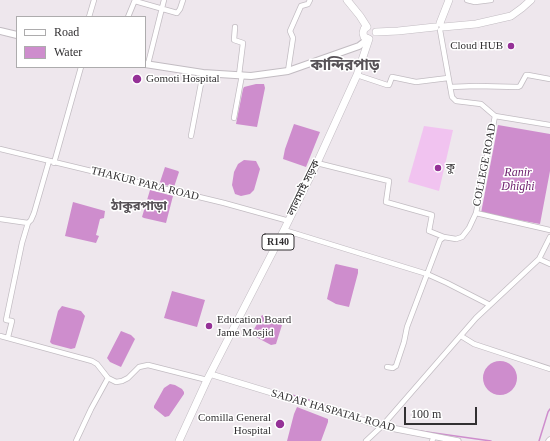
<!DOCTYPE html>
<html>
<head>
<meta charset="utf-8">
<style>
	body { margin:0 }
	#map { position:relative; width:550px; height:441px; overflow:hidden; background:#eee7ed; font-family:"Times New Roman",serif }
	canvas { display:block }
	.legend { position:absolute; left:16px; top:16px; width:130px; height:52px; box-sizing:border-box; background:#fff; border:1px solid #adacad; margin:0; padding:5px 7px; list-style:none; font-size:12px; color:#323032 }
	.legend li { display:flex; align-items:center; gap:8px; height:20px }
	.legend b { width:20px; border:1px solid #adacad }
	.scale { position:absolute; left:404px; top:407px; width:73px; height:18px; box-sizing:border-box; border:2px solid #323032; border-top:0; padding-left:5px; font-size:12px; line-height:14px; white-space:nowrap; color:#323032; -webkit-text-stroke:3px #fff; paint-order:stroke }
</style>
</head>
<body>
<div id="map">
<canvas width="550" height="441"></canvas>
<ul class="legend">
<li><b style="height:5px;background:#fff"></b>Road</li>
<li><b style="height:11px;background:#ce8dcd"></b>Water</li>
</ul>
<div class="scale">100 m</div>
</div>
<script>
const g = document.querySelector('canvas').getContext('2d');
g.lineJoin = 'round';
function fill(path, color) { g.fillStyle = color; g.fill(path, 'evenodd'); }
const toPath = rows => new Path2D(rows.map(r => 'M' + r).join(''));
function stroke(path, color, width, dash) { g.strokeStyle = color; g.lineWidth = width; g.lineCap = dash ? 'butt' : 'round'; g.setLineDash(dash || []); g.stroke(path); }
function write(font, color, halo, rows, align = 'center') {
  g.font = font + ' "Times New Roman","Noto Sans Bengali",serif'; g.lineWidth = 3; g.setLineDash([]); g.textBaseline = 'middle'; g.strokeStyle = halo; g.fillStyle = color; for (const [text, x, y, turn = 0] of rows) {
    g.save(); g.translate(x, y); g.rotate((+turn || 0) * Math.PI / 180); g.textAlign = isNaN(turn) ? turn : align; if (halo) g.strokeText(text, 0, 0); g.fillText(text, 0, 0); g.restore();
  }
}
const green = toPath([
	[424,126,453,130,439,191,408,182]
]);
const water = toPath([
	[256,84,264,84,265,88,257,127,236,124,243,89,244,87],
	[294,124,320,132,306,167,283,159,285,149],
	[498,125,550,134,550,171,540,224,481,213],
	[244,160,256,161,260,169,254,190,250,194,241,196,235,194,232,185,234,172,238,164],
	[165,167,178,171,179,172,174,187,165,185,160,182],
	[150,190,173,196,166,223,144,218,142,217],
	[73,202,105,211,104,218,100,219,96,235,99,236,96,243,65,236],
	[336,264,358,269,358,273,349,307,336,304,327,299,335,265],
	[172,291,205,300,197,327,164,318],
	[62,306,81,311,85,316,75,348,71,349,52,344,50,342,58,311],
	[262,315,282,325,276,344,271,345,256,337,252,333],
	[121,331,131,335,135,339,121,367,110,362,107,358],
	'483 378a17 17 0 1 1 34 0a17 17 0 1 1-34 0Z',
	[170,384,175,385,182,389,184,392,184,394,169,416,165,417,154,408,154,406,164,388],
	[297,407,328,419,328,422,321,441,287,441,294,414]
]);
const stream = toPath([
	[278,392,300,397,341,411],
	[420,431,491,441],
	[539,441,548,412,550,409]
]);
const minor = toPath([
	[467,0,475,2,491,0],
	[135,1,177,13,180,9,183,0],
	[89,17,94,0],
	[128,17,135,0],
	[235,27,234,40,243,43,239,75],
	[148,64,164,0],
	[288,71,293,38,290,31,301,6,308,4,310,0],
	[357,75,387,85,389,85,392,77,416,82,448,78],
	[450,87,476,86,518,87,520,86,526,75,528,75,550,79],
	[495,116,550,125],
	[234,118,242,75],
	[191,136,203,73],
	[0,149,224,203,289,221],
	[54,163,81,67],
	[317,163,389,181,386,202,432,215,429,231,444,237],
	[476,213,550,230],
	[0,219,28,223],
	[284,230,427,274,447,283,490,305],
	[539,259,550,264],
	[0,336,92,361,97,364,108,378,116,382,122,381,128,378,139,367,148,365,207,380],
	[461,336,474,344,550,369],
	[8,337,12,321,6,320,22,243,28,223,31,220,34,213,49,161],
	[387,367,393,368,396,366,404,342,407,327,440,240,444,237,456,239,462,237,469,228,476,213,495,116,481,104,456,101,452,97,440,30],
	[76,441,91,409,108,378],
	[366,441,383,425,476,318,539,259,550,237],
	[432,441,434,437]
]);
const tertiary = toPath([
	[210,374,381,426,458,441],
	[549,441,550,440]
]);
const secondary = toPath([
	[0,31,17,35],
	[145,64,203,73,251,76,288,71,359,46,368,39]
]);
const primary = toPath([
	[347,0,360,16,367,27],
	[440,23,449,0],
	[367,27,364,29,363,33,364,37,369,39],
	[443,27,476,24,511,16,522,8,531,0],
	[376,32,398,31,435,27],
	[179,441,207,380,284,230,317,163,357,75,369,39]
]);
const markers = [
	[511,46,4,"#953197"],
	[137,79,5,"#953197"],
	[438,168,4,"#953197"],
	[209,326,4,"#953197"],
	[280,424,5,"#953197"]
];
const shields = [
	[278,242,32]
];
const shieldNames = [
	["R140",278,242]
];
const poiNames = [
	["Cloud HUB",503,46,"right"],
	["Gomoti Hospital",146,79],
	["কু",446,168],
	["Education Board",217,320],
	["Jame Mosjid",217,333],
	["Comilla General",271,418,"right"],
	["Hospital",271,431,"right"]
];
const streetNames = [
	["COLLEGE ROAD",485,165,-79],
	["THAKUR PARA ROAD",145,184,14],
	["লালমাই সড়ক",304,188,-64],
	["SADAR HASPATAL ROAD",333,411,16]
];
const waterNames = [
	["Ranir",518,173],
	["Dhighi",518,187]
];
const quarterNames = [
	["ঠাকুরপাড়া",139,207]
];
const districtNames = [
	["কান্দিরপাড়",345,66]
];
fill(green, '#f1c3f0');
fill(water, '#ce8dcd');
stroke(stream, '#ce8dcd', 1.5);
stroke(minor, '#c2bcc2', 6);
stroke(tertiary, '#c2bcc2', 7);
stroke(secondary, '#c2bcc2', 8);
stroke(primary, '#c2bcc2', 8);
stroke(minor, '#fff', 4.5);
stroke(tertiary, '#fff', 5.5);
stroke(secondary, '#fff', 6);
stroke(primary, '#fff', 7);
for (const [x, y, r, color] of markers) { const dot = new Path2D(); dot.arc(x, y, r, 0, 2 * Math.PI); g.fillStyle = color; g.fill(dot); stroke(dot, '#fff', 1.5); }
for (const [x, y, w] of shields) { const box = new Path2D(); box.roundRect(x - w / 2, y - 8, w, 16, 3); g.fillStyle = '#fff'; g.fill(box); stroke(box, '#323032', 1); }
write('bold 10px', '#323032', null, shieldNames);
write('11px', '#323032', '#fff', poiNames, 'left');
write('11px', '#323032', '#fff', streetNames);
write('italic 12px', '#6b1e6c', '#fff', waterNames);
write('bold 13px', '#575257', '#fff', quarterNames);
write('bold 15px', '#575257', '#fff', districtNames);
</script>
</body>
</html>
